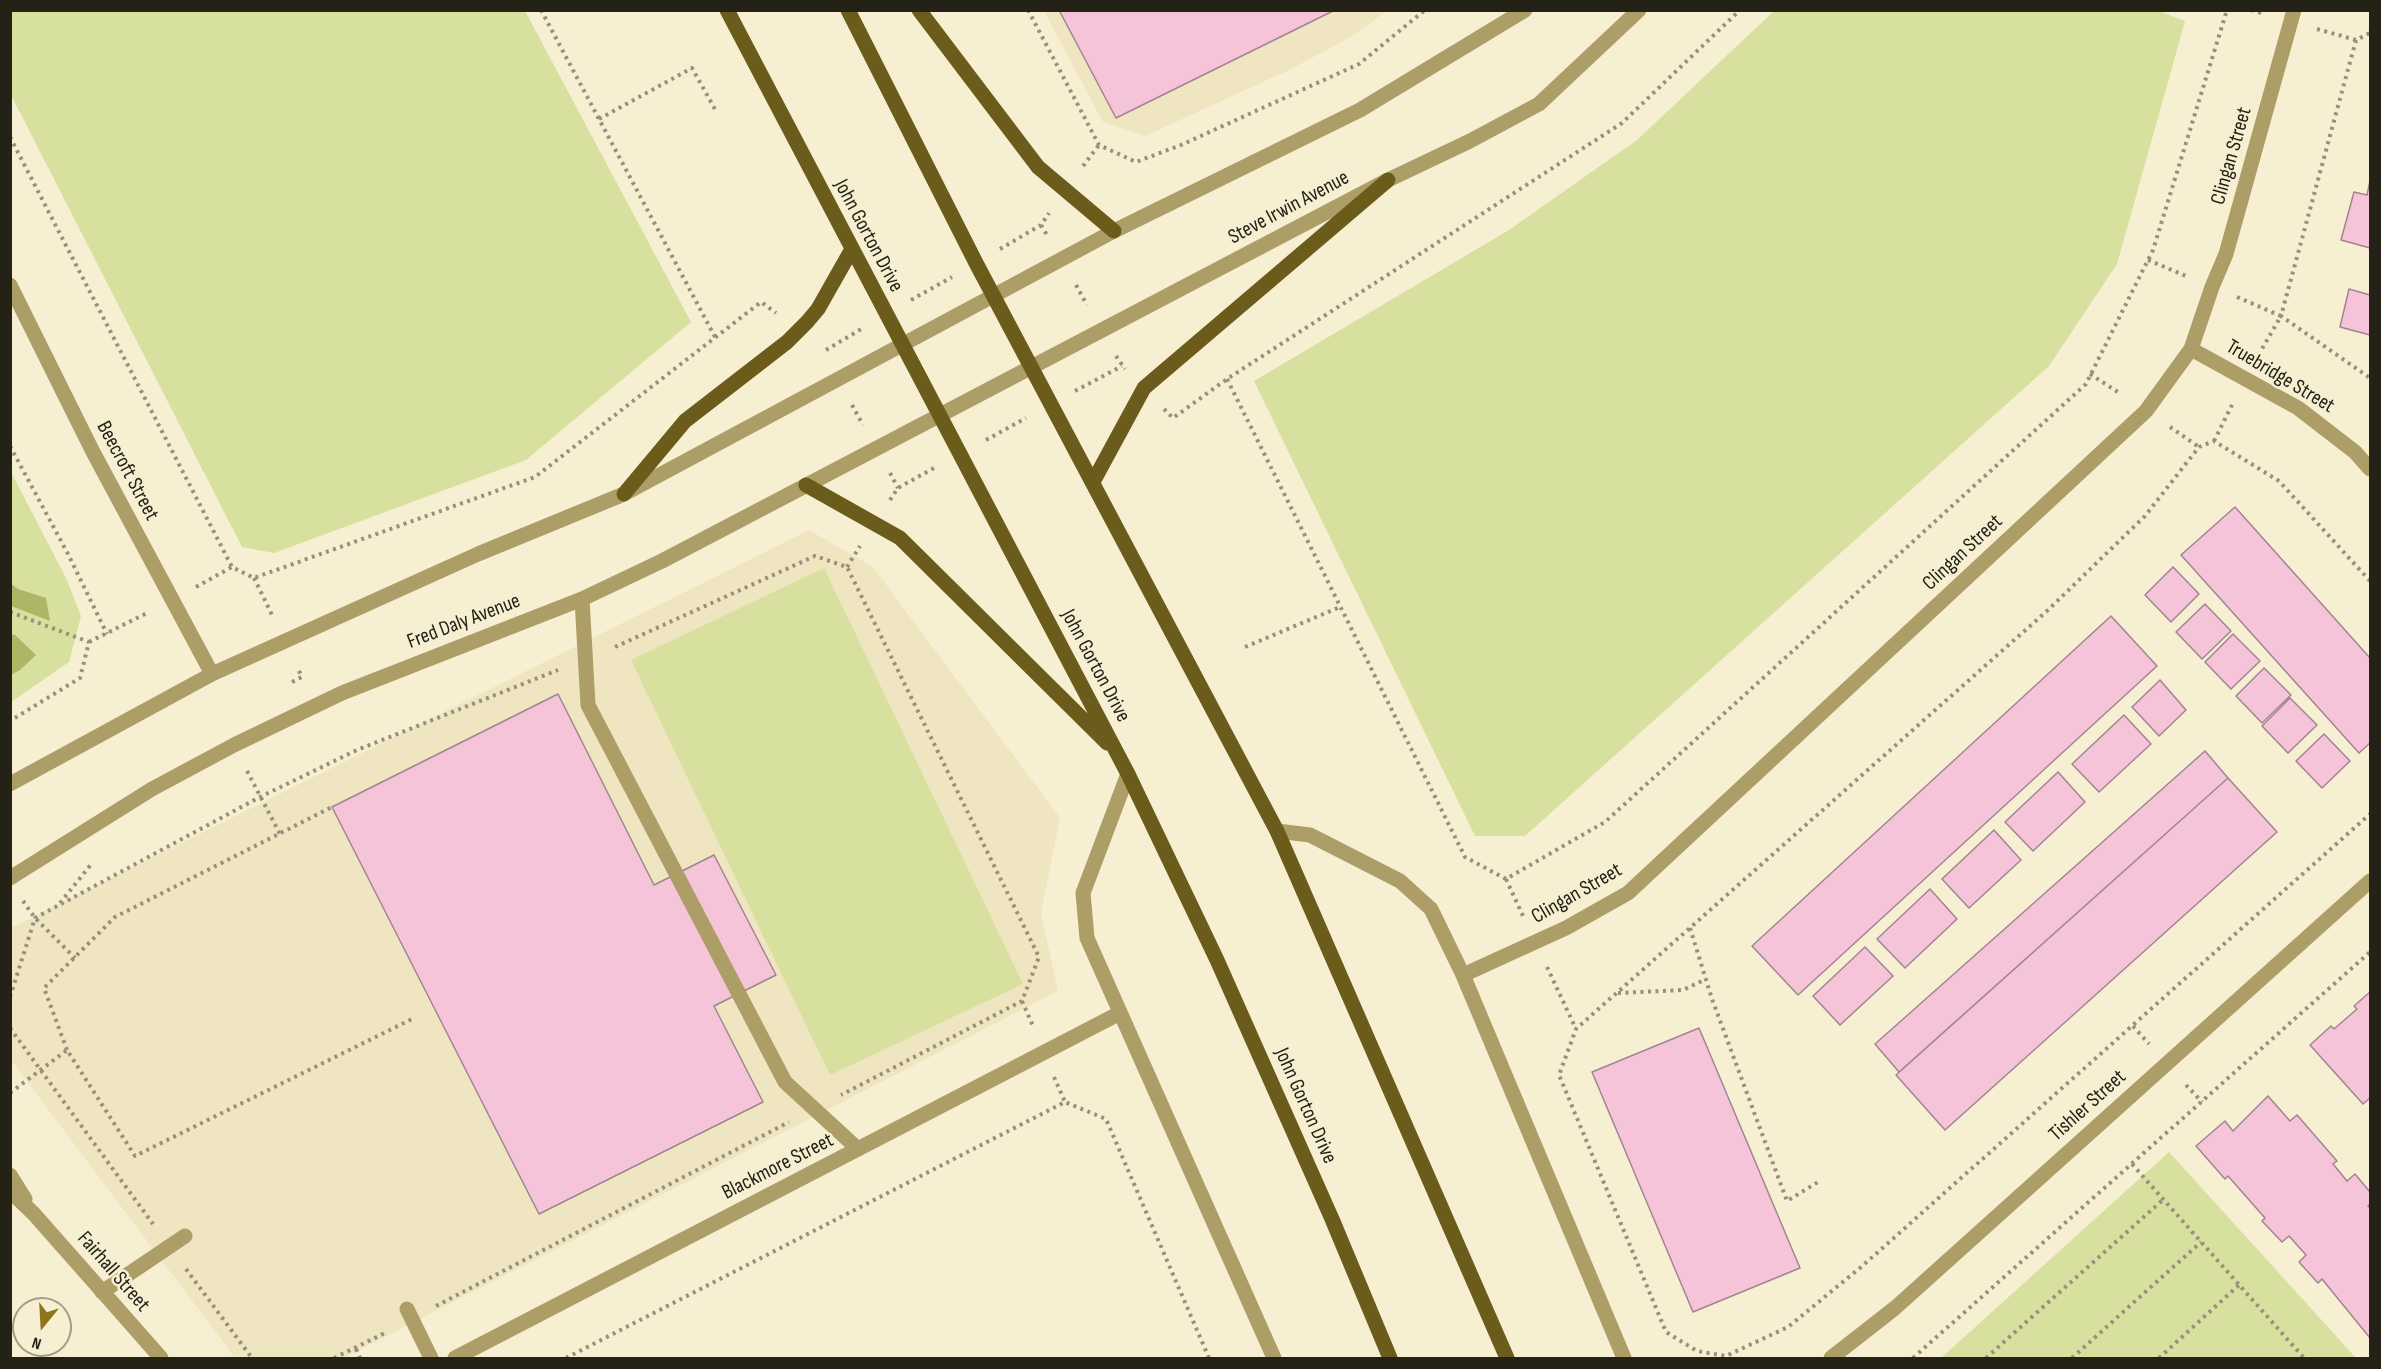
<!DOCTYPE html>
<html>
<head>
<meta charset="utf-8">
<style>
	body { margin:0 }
	#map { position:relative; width:2381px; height:1369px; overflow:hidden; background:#f7efd2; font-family:"Sofia Sans Condensed",sans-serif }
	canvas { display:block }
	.frame { position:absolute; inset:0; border:12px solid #242117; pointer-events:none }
	.north { position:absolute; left:12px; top:1297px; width:60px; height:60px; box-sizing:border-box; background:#f7efd2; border:2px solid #a39d87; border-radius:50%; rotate:198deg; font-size:16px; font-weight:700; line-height:24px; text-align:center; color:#242117 }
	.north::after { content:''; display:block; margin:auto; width:21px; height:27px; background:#907419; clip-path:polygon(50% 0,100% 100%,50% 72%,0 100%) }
</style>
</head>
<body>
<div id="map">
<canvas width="2381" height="1369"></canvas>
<div class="frame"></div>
<div class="north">N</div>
</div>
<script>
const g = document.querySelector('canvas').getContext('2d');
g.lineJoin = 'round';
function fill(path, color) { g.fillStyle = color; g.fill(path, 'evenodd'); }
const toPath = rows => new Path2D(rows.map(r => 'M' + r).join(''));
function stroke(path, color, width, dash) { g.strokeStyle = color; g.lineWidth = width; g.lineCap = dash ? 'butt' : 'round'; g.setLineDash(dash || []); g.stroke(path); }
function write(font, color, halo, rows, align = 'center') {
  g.font = font + ' "Sofia Sans Condensed",sans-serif'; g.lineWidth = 5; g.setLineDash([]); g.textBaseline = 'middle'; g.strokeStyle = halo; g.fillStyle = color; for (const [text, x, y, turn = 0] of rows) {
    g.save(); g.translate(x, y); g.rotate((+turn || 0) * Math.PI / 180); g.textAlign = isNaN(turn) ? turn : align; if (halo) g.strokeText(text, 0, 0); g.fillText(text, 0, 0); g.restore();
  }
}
const built = toPath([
	[1044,11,1387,11,1349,38,1289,70,1145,136,1103,122],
	[809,530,873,567,1060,818,1041,913,1058,991,344,1358,235,1358,11,1060,11,928]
]);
const green = toPath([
	[11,10,525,11,691,322,526,460,274,553,242,547,11,95],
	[2156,10,2185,21,2117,264,2049,366,1525,836,1475,836,1254,381,1509,230,1637,140,1774,11],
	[10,470,67,580,81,616,69,662,11,702],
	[824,568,1023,984,830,1075,631,660],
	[2169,1152,2356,1358,1941,1358]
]);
const forest = toPath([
	[10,583,18,589,46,598,50,621,11,606],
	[11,634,15,635,36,655,20,670,11,675]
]);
const building = toPath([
	[1059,10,1335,10,1116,118,1059,10],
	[2370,181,2370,248,2341,240,2354,192,2367,195,2370,181],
	[2349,289,2370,295,2370,335,2340,327,2349,289],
	[2235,507,2370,658,2370,743,2359,753,2181,555,2235,507],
	[2173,567,2199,594,2171,622,2145,595,2173,567],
	[2205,604,2231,631,2202,659,2176,632,2205,604],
	[2111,616,2157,666,1798,995,1752,946,2111,616],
	[2233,634,2260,661,2231,689,2205,662,2233,634],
	[2264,668,2291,695,2262,723,2236,696,2264,668],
	[2160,680,2186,710,2159,736,2132,707,2160,680],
	[558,694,654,885,714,855,776,975,714,1006,763,1102,539,1214,332,807,558,694],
	[2290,698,2317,725,2288,753,2262,726,2290,698],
	[2124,715,2151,744,2099,792,2072,764,2124,715],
	[2324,734,2350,761,2322,788,2296,761,2324,734],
	[2205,751,2228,778,1899,1072,1875,1044,2205,751],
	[2058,772,2085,802,2033,851,2005,822,2058,772],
	[2228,778,2277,832,1945,1130,1896,1075,2228,778],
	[1994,830,2021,860,1969,908,1942,879,1994,830],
	[1930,889,1957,919,1905,968,1877,939,1930,889],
	[1865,947,1893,976,1840,1025,1813,996,1865,947],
	[2370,992,2370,1098,2363,1104,2310,1045,2331,1026,2334,1029,2357,1009,2354,1006,2370,992],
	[1699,1028,1800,1268,1693,1312,1592,1072,1699,1028],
	[2268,1096,2290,1121,2297,1115,2337,1161,2333,1164,2347,1181,2355,1174,2370,1192,2370,1204,2368,1206,2370,1208,2370,1338,2322,1279,2318,1283,2299,1262,2306,1255,2289,1236,2282,1242,2262,1221,2265,1218,2228,1176,2225,1179,2196,1146,2225,1121,2233,1131,2268,1096]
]);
const path = toPath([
	[541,10,715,337],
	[1028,10,1099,145,1136,162,1181,145,1359,64,1425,10],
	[2251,10,2264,14],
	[2317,29,2356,40,2370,33],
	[2356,40,2281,316,2370,378],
	[599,119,692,68,716,111],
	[10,137,232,567,254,578,535,477,761,302,776,313],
	[1083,166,1099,145],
	[1041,225,1047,235],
	[1000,249,1041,225,1049,213],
	[2148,260,2186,276],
	[1076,285,1087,305],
	[2237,297,2281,316,2259,354],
	[911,300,952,277],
	[826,350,863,328],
	[1116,356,1125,369],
	[2090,374,2121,394],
	[1227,379,1465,857,1506,879,1605,822,2086,384,2153,250,2227,10],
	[1075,391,1122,366],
	[852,405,863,425],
	[1164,409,1173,418,1227,379,1622,123,1740,10],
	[2170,427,2199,447],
	[986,440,1026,418],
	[2214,441,2233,403],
	[10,446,68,554,107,634],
	[890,473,898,488],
	[890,500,898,488,934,468],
	[847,567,860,546],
	[254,578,273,617],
	[2370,581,2279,481,2214,441,2199,447,2145,516,2048,610,1576,1029,1559,1075,1666,1332,1697,1351,1726,1356,1788,1327,1860,1268,2370,814],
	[196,587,232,567],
	[10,612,89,642,80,678,10,721],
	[89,642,147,613],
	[615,647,815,556,847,567,1039,957,1022,1001,841,1095],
	[1245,647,1340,607],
	[292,682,302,677,297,667],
	[247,771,280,834],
	[1506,879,1523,916],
	[23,901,35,918,75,958],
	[60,903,93,862],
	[1690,928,1712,999,1787,1201,1818,1182],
	[1547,967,1576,1029],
	[1618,993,1683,990,1706,979],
	[10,997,35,918,260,797,357,750,558,670],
	[1022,1001,1033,1026],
	[2133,1026,2149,1044],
	[10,1028,153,1224],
	[67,1050,44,988,115,917,332,807],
	[1054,1077,1065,1102],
	[2186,1085,2202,1102],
	[10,1093,67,1050,135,1156,412,1019],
	[2132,1164,2304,1358],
	[186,1269,252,1358],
	[436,1306,789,1122],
	[356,1349,360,1358],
	[334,1358,387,1332],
	[566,1358,1065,1102,1106,1119,1209,1358],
	[1913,1358,2370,952],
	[1986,1358,2164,1199],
	[2072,1358,2201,1242],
	[2159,1358,2239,1285]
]);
const minor = toPath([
	[10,285,92,450,212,674],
	[2191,349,2298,408,2355,452,2370,469],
	[582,599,588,705,785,1082,858,1149],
	[1128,774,1083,893,1087,938,1274,1358],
	[10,784,212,674,478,554,624,494,1114,231,1360,110,1525,10],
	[1277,831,1310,835,1400,881,1431,909,1463,975,1624,1358],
	[10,878,152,789,234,745,342,693,582,599,662,561,1388,180,1470,141,1539,104,1639,10],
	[1463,975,1566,928,1628,893,2146,411,2191,349,2212,287,2226,254,2294,10],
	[10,1175,25,1199],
	[10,1191,34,1214,161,1358],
	[102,1292,185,1236],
	[407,1309,431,1358],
	[455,1358,1120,1013],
	[1831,1358,1895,1308,2370,881]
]);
const major = toPath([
	[727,10,1128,774,1217,960,1332,1219,1390,1358],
	[848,10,976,263,1277,831,1507,1358],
	[919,10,1038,167,1114,231],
	[1093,482,1144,388,1388,180],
	[806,485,900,538,1107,743],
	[624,494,685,421,787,342,807,322,818,309,852,249]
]);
const streetNames = [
	["Clingan Street",2232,156,-74],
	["Steve Irwin Avenue",1289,208,-28],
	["John Gorton Drive",868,236,62],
	["Truebridge Street",2280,377,31],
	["Beecroft Street",127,471,62],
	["Clingan Street",1963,553,-43],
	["Fred Daly Avenue",464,622,-21],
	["John Gorton Drive",1095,666,62],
	["Clingan Street",1577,894,-30],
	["John Gorton Drive",1305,1106,66],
	["Tishler Street",2088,1106,-42],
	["Blackmore Street",778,1167,-27],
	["Fairhall Street",113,1272,49]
];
fill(built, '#efe5c0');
fill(green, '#d7e09e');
fill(forest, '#aeb665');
fill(building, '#f6c4d9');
stroke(building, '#a18491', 1.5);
stroke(path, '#96907c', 4, [3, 4.5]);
stroke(minor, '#ad9e68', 15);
stroke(major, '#6c5c1b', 15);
write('21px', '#242117', '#f7efd2', streetNames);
</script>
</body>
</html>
